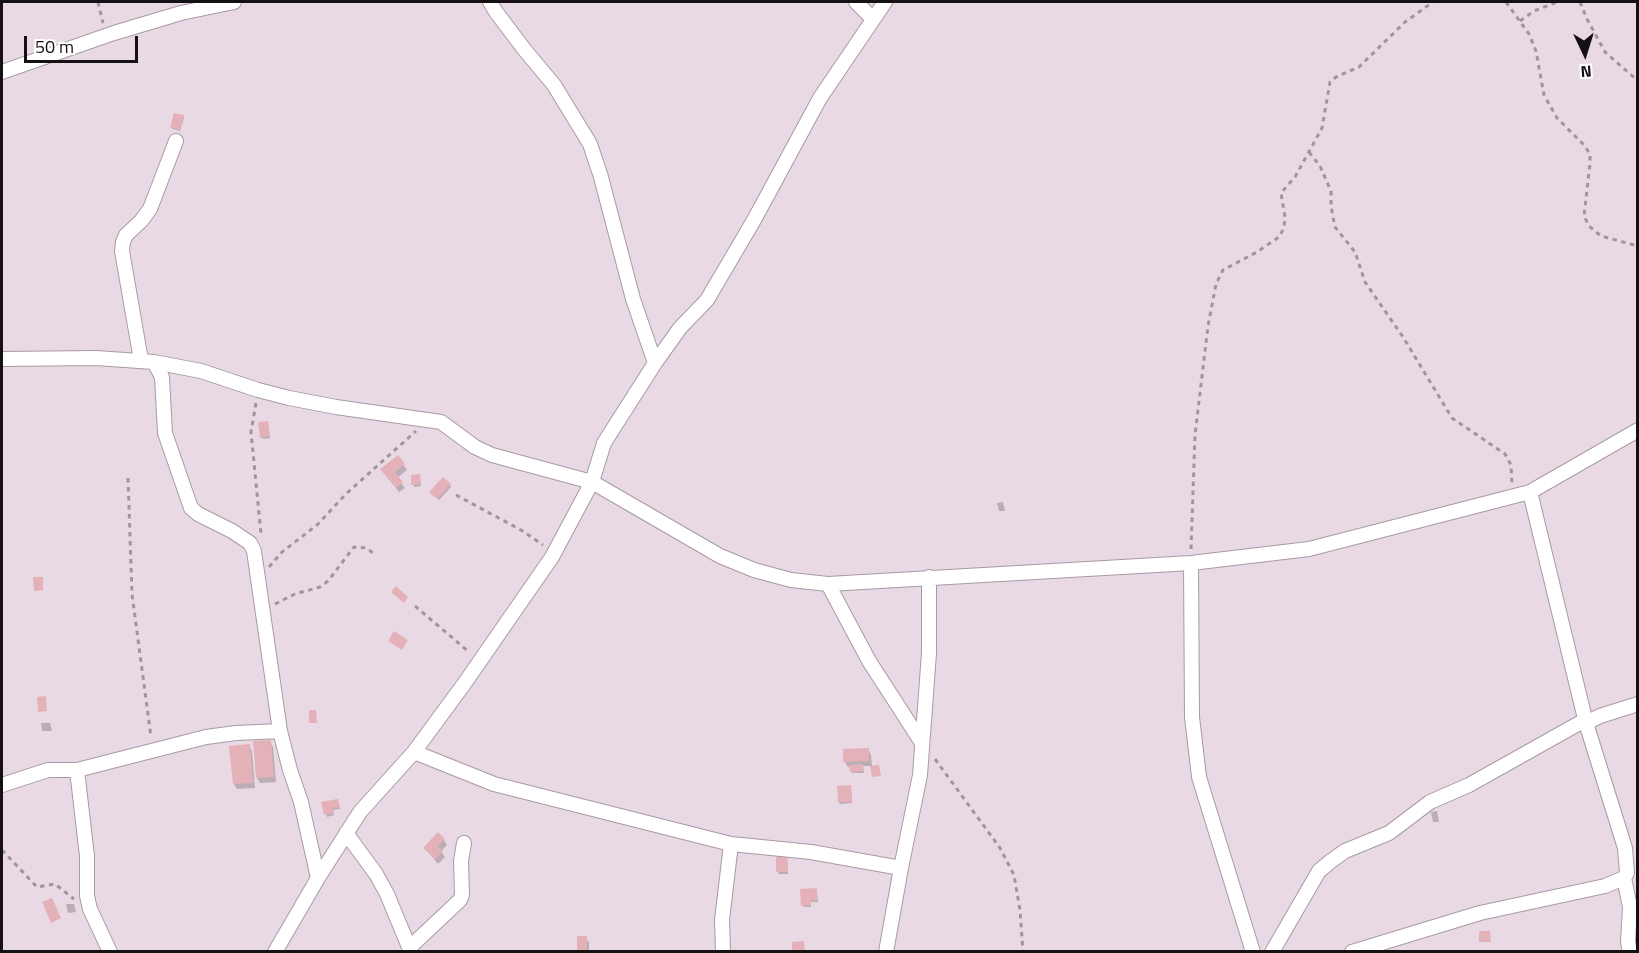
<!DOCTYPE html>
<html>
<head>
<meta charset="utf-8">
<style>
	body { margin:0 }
	#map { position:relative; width:1639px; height:953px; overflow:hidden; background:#e9d9e4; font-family:"Titillium Web",sans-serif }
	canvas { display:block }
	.frame { position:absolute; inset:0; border:3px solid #151014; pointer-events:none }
	.north { position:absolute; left:1555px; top:24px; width:60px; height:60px; -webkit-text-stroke:4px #fff; paint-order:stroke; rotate:176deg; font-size:16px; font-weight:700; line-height:24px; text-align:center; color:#151014 }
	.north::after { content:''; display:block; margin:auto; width:21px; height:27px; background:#151014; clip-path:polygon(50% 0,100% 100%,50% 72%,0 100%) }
	.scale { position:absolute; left:24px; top:36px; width:114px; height:27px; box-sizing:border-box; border:3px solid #151014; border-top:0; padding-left:8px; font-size:18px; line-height:21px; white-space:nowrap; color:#151014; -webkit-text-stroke:4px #fff; paint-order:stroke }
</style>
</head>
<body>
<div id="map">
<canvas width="1639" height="953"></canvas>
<div class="frame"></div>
<div class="north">N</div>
<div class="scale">50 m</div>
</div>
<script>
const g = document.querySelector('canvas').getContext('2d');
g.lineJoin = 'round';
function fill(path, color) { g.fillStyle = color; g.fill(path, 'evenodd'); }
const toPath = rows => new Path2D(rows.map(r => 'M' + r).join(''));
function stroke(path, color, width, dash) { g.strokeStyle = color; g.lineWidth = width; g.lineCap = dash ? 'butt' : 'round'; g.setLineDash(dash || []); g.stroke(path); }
const shadow = toPath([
	[183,116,184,118,180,131,173,129,171,127],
	[268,422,270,438,263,439,261,437],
	[398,457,407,470,397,478,405,488,399,492,385,474],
	[412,476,419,476,421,486,414,487],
	[450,485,451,487,439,500,432,494],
	[1003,502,1005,511,999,511,997,503],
	[41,723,50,723,52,731,42,731],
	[270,741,273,747,276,782,260,783,257,778],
	[249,746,252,751,255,788,237,789,234,784],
	[868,749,871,755,872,766,863,766,864,773,852,773,851,767,848,767,845,762,844,751],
	[851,788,852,803,840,804,839,802],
	[323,803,338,803,340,809,333,810,334,815,327,817],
	[1437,811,1439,822,1433,822,1431,812],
	[444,840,447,845,441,851,445,857,438,864,425,848],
	[787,855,788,874,779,874,778,872],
	[817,892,818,902,811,902,811,907,804,907,803,905],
	[66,904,74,904,76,912,68,913],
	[586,937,589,943,589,952,578,952]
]);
const building = toPath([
	[174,113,184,115,180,130,170,127],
	[268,421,270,436,260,438,258,422],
	[398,455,405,464,395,472,403,482,396,488,380,469],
	[420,474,421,484,411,485,411,475],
	[443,477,451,484,437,499,429,492],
	[33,577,43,577,43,590,34,591],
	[396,586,408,597,404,603,391,592],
	[394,631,408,640,402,650,388,641],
	[46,696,47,711,38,712,37,697],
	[309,710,316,710,317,723,309,723],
	[271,740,274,777,256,778,253,741],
	[250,744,253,783,233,784,229,746],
	[869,748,869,761,843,762,843,749],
	[863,764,863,771,850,772,849,765],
	[879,765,881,776,872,777,870,766],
	[851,785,852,802,838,802,837,786],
	[338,799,340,807,333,808,334,813,324,815,321,802],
	[438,832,445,839,438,846,443,851,435,859,423,848],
	[787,851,788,872,776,872,776,852],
	[817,888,817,900,811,900,811,905,801,906,800,889],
	[52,898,61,918,51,923,42,902],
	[1479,931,1490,931,1491,942,1479,942],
	[577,936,587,936,587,952,577,952],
	[804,941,805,952,792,952,792,942]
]);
const path = toPath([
	[98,2,103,23],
	[1506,2,1529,34,1536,51,1544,95,1557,118,1584,145,1590,154,1590,164,1584,216,1589,226,1601,236,1638,246],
	[1580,2,1587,19,1605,52,1638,81],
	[1520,21,1534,11,1557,2],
	[1309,152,1320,166,1331,191,1331,206,1335,227,1355,252,1365,282,1403,337,1452,418,1505,454,1511,465,1512,483],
	[256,403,251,432,261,534],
	[128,478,132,594,151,737],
	[456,495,521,530,543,545],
	[1191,549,1195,435,1208,326,1216,284,1223,270,1257,252,1279,237,1284,228,1285,217,1281,193,1295,177,1322,128,1330,82,1336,77,1359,67,1405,22,1433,2],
	[269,567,282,552,317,525,346,494,416,431],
	[275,604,295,594,320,587,328,581,354,547,367,548,375,555],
	[415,606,469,652],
	[935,759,1000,848,1014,875,1020,910,1023,952],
	[2,850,37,887,55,884,74,899]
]);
const minor = toPath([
	[490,2,496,12,524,49,554,85,590,144,601,177,633,299,655,363],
	[856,2,873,19],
	[2,72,114,33,181,13,234,2],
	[2,359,96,358,154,362,201,371,258,390,289,398,336,407,441,422,475,447,492,455,592,482,720,556,754,570,791,580,828,584,1191,563,1309,549,1530,492,1638,430],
	[141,360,122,251,123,242,126,235,141,221,150,209,176,141],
	[154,362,162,377,165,433,191,508,198,514,232,531,250,543,254,551,280,731,290,770,301,802,318,878],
	[1191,563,1192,717,1199,777,1253,952],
	[828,584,869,661,922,743],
	[1586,723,1600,716,1638,704],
	[414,752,494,784,731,844,811,852,901,868],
	[77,770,87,856,87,896,90,909,110,952],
	[2,785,48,770,77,770,206,737,236,733,280,731],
	[346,833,376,874,387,894,411,952],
	[1624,878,1630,907,1628,942,1630,952],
	[409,948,460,900,462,895,461,861,464,843],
	[275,952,318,878,360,812,414,752,464,684,552,557,592,482,604,443,655,363,680,328,707,300,754,220,820,98,885,2],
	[723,952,722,920,731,844],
	[886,952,901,868,920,775,929,653,929,577],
	[1272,952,1319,871,1331,861,1345,851,1389,833,1430,802,1469,785,1585,720],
	[1352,952,1480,913,1605,886,1624,878,1627,873,1625,848,1586,723,1530,492]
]);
fill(shadow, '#0003');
fill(building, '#e5b1b8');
stroke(minor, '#a89aa4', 16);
stroke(path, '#a1959d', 3, [4.5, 4.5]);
stroke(minor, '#fff', 14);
</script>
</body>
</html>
